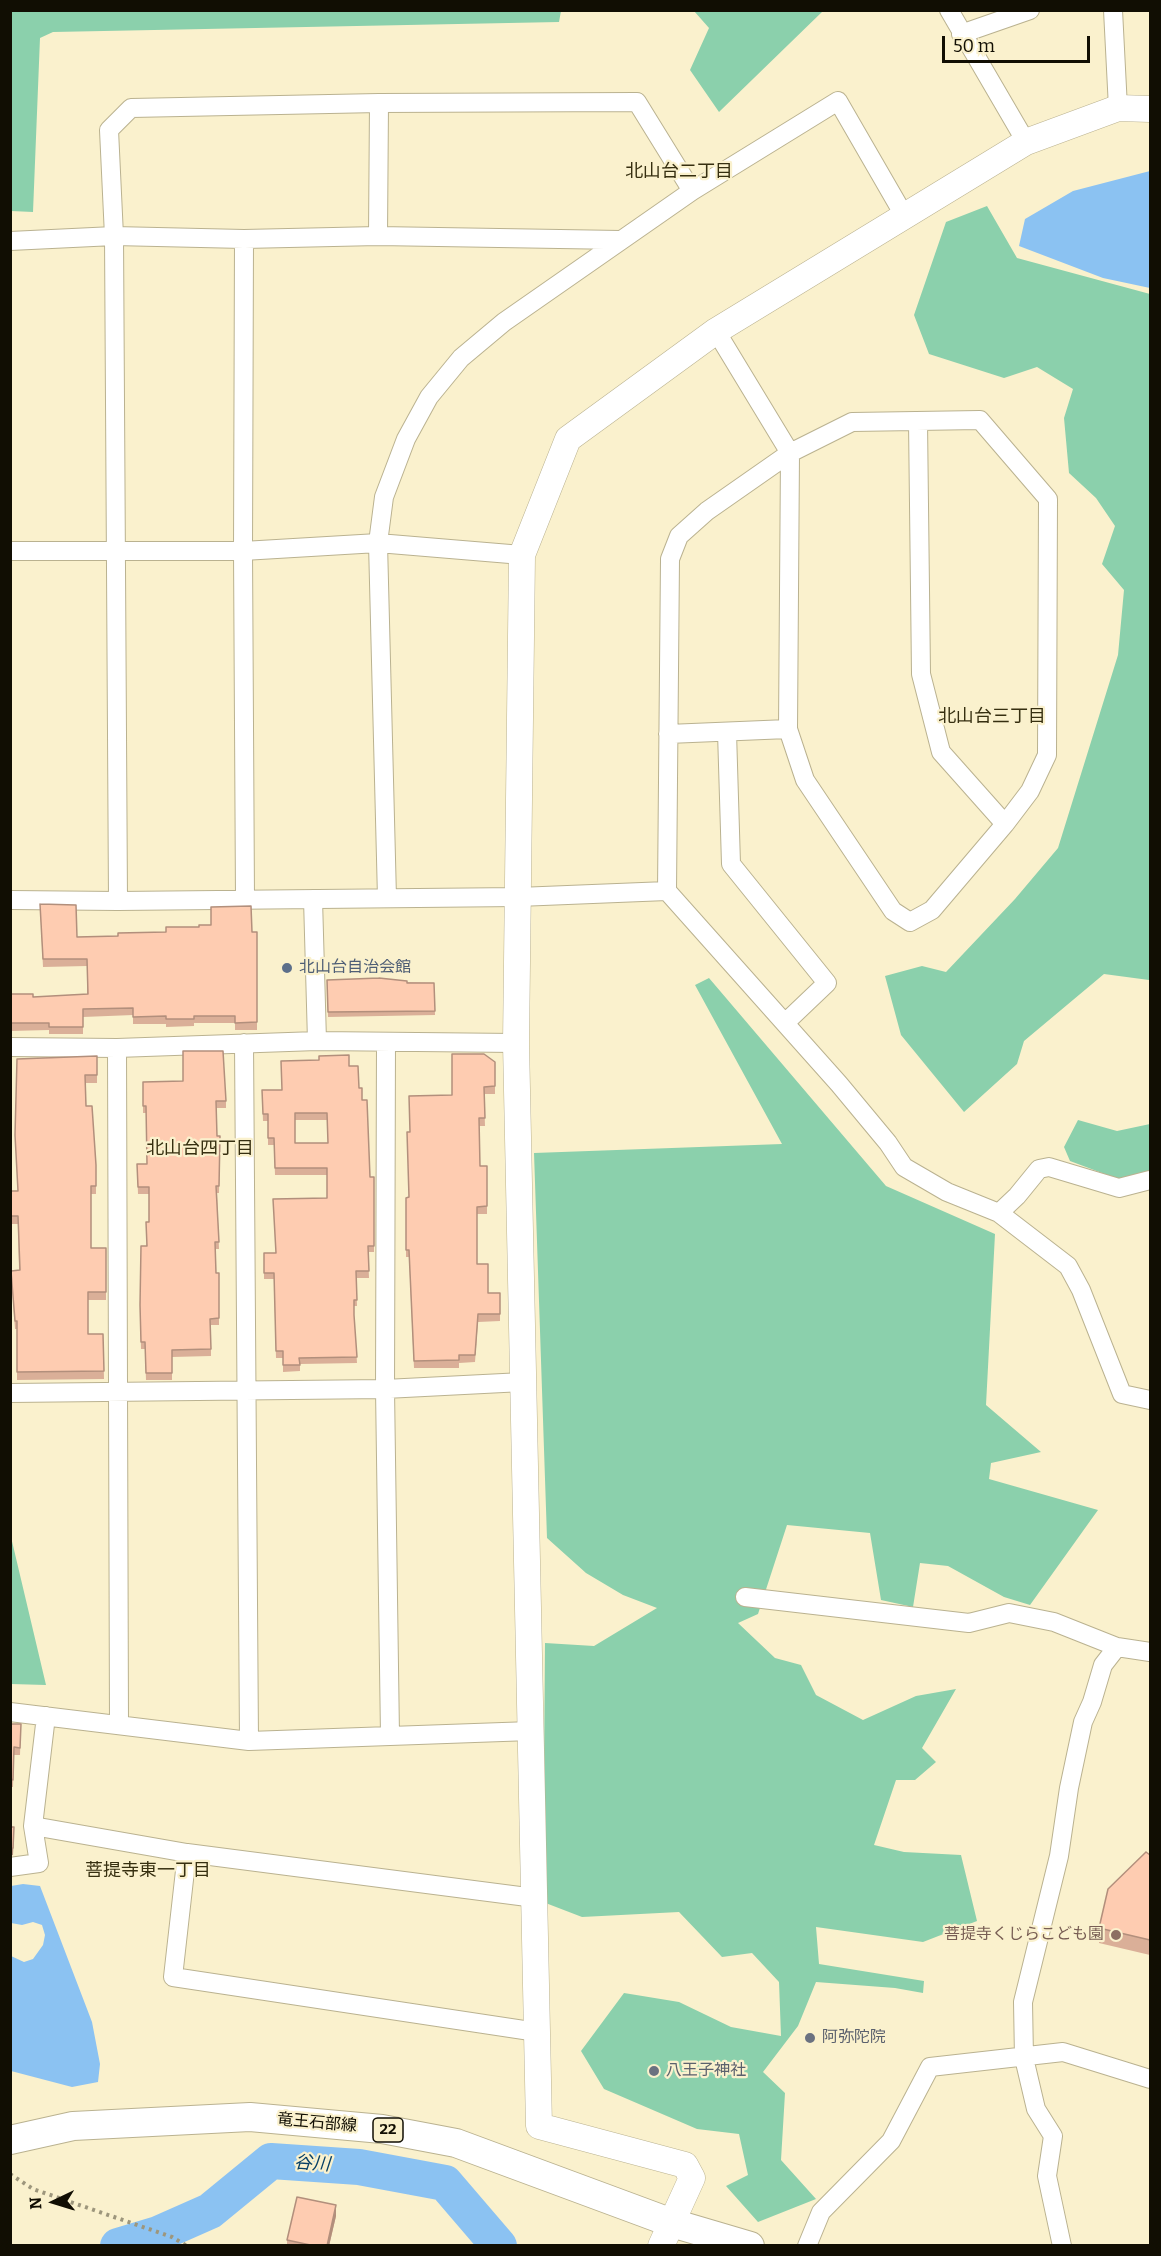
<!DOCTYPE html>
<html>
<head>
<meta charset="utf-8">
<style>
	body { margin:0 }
	#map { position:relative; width:1161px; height:2256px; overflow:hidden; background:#faf1cd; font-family:Bitter,serif }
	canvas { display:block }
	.frame { position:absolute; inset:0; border:12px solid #110e03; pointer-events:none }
	.north { position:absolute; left:24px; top:2172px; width:60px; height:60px; -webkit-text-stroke:4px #faf1cd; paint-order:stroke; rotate:266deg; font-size:16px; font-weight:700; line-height:24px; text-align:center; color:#110e03 }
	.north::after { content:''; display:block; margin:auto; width:21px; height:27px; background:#110e03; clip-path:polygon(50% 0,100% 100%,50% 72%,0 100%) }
	.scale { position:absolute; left:942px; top:36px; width:148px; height:27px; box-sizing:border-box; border:3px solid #110e03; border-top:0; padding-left:8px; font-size:18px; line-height:21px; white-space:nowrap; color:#110e03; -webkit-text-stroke:4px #faf1cd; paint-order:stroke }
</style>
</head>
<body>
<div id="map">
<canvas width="1161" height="2256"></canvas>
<div class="frame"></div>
<div class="north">N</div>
<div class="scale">50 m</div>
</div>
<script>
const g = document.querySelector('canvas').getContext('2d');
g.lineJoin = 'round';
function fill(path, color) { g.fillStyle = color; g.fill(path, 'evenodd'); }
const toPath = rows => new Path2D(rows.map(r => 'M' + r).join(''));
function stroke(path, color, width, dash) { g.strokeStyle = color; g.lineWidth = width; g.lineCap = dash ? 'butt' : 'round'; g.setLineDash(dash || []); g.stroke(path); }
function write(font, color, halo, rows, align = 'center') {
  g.font = font + ' Bitter,"Noto Sans JP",serif'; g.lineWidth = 4.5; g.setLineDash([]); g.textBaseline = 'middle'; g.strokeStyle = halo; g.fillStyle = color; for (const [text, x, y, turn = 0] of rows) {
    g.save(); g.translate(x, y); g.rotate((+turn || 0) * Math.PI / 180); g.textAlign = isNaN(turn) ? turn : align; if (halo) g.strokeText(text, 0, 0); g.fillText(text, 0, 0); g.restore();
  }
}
const green = toPath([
	[11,10,561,10,561,11,559,22,53,32,40,38,33,212,11,211],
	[694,11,823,11,719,112,690,70,709,28],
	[987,206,1017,258,1150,294,1150,979,1149,980,1104,974,1024,1041,1017,1064,964,1112,901,1035,885,976,922,966,946,972,1015,899,1058,848,1118,655,1124,590,1102,564,1115,526,1096,498,1069,473,1064,418,1073,389,1037,367,1004,378,929,354,914,315,946,222],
	[709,978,886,1186,995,1234,986,1405,1041,1452,991,1463,989,1479,1098,1510,1030,1605,1004,1597,948,1566,920,1563,913,1607,881,1600,870,1533,787,1525,758,1614,738,1623,775,1658,801,1665,816,1695,863,1720,916,1696,956,1689,922,1748,936,1762,915,1780,896,1780,874,1845,904,1852,961,1855,977,1921,923,1942,816,1927,819,1964,924,1981,923,1993,895,1988,816,1982,798,2026,763,2072,785,2093,781,2160,816,2199,758,2222,726,2186,748,2175,739,2134,697,2129,604,2089,581,2051,624,1993,679,2002,731,2027,781,2036,779,1982,752,1953,722,1957,679,1912,582,1917,543,1902,545,1643,594,1646,657,1608,623,1595,586,1573,547,1538,534,1153,782,1144,695,985],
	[1078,1120,1117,1131,1150,1124,1150,1171,1118,1179,1070,1161,1064,1147],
	[11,1537,46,1685,11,1684]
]);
const water = toPath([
	[1150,171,1150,288,1103,278,1019,246,1025,219,1073,191],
	[23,1884,40,1886,92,2022,100,2064,98,2082,72,2087,11,2071,11,1956,24,1962,33,1959,43,1945,45,1935,42,1925,33,1922,22,1925,11,1923,11,1886]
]);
const river = toPath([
	[118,2246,158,2234,210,2211,271,2161,359,2167,445,2183,499,2246]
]);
const path = toPath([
	[10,2174,33,2189,172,2237,187,2246]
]);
const street = toPath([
	[949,10,1026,142],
	[1113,10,1118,108],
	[961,34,1030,10],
	[378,236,379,103],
	[244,239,243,551,245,899],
	[10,241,114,236,244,239,378,236,620,240],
	[716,331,790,453,788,729,805,780,893,911,910,922,932,910,1005,824,1030,791,1047,755,1048,499,980,420,852,422,790,453,707,511,679,536,670,559,667,891,839,1084,888,1143,904,1167,947,1192,999,1213,1068,1266,1081,1290,1122,1394,1150,1400],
	[918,421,921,674,941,752,1005,824],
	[10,551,243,551,378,543,522,555],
	[727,732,731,864,827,983,785,1023],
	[668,734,788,729],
	[387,898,378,543,384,497,406,439,429,397,461,358,504,322,692,191,838,101,905,217],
	[313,899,317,1041],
	[10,900,118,901,518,897,667,891],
	[118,901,114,236,109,130,131,108,379,103,637,102,692,191],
	[386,1042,385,1389,390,1736],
	[244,1043,249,1741],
	[10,1047,117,1048,317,1041,516,1043],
	[117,1048,119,1725],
	[999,1213,1017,1196,1039,1169,1049,1167,1119,1188,1150,1180],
	[10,1393,385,1389,523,1382],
	[745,1597,969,1623,1009,1613,1054,1622,1117,1647],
	[10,1712,249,1741,531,1731],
	[33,1826,187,1853,535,1898],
	[187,1853,173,1977,537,2032],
	[10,1867,39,1863,33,1826,46,1716],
	[807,2246,821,2212,891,2141,930,2067,1063,2052,1150,2079],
	[1062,2246,1047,2176,1053,2136,1036,2109,1024,2058,1023,2002,1059,1856,1069,1788,1083,1722,1092,1702,1103,1665,1117,1647,1150,1652]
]);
const secondary = toPath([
	[661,2246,692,2178,685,2165,539,2126,516,1043,522,555,568,439,716,331,1026,142,1118,108,1150,109]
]);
const primary = toPath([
	[10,2140,73,2126,250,2117,382,2129,456,2143,672,2223,750,2246]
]);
const wall = toPath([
	[40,904,77,937,257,932,257,1030,235,1030,235,1023,194,1023,194,1026,166,1027,166,1024,133,1024,133,1015,83,1017,83,1034,49,1034,49,1030,10,1031,10,994,33,997,87,994,87,966,43,967],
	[327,980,434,983,435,1015,328,1017],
	[97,1056,97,1083,85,1083,86,1106,96,1165,96,1194,91,1194,91,1248,106,1248,106,1300,88,1300,88,1334,103,1334,104,1379,17,1380,17,1329,15,1329,11,1271,19,1270,18,1224,10,1224,10,1191,17,1191],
	[495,1062,495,1094,484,1094,485,1126,479,1126,480,1166,487,1166,487,1214,477,1214,477,1264,488,1293,500,1293,500,1321,478,1322,475,1362,459,1363,459,1368,414,1368,409,1257,406,1257,406,1198,409,1197,452,1095],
	[349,1066,359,1088,362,1100,370,1177,374,1177,374,1252,368,1252,369,1278,356,1278,357,1306,354,1306,354,1315,357,1363,300,1364,300,1371,283,1372,283,1358,276,1358,274,1279,264,1279,264,1260,275,1253,327,1198,327,1175,275,1175,274,1145,268,1145,268,1121,263,1121,262,1090,281,1090],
	[295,1120,327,1120,328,1143,295,1143],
	[143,1082,226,1101,226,1108,216,1108,217,1136,220,1136,219,1193,217,1193,219,1249,215,1249,216,1273,219,1273,219,1325,211,1325,211,1356,172,1357,172,1380,146,1380,145,1349,141,1349,140,1305,149,1222,149,1194,138,1194,137,1164,147,1164,146,1113,143,1113],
	[10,1724,21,1724,20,1755,14,1755,13,1787,11,1787],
	[1150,1855,1150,1955,1099,1943,1099,1928],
	[336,2216,329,2246,287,2246,287,2240]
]);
const shadedWall = toPath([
	[14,1834,13,1855,10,1856,10,1849],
	[336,2205,336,2216,329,2246,327,2246]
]);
const building = toPath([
	[40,904,76,905,77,937,118,936,118,933,166,932,166,927,199,927,199,925,211,925,211,907,251,906,252,932,257,932,257,1022,235,1023,235,1016,194,1016,194,1019,166,1019,166,1016,133,1017,133,1008,83,1009,83,1027,49,1027,49,1023,10,1023,10,994,33,994,33,997,88,994,87,959,43,959,40,904],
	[379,978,407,981,407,983,434,983,435,1011,328,1012,327,980,379,978],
	[183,1051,223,1051,226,1101,216,1101,217,1136,220,1136,219,1186,216,1186,219,1242,215,1242,216,1273,219,1273,219,1318,210,1319,211,1349,172,1350,172,1373,146,1373,145,1342,141,1342,140,1305,141,1246,147,1246,146,1222,149,1222,149,1187,138,1187,137,1164,147,1164,146,1106,143,1106,143,1082,183,1081,183,1051],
	[452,1054,484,1054,495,1062,495,1086,484,1087,485,1118,479,1118,480,1166,487,1166,487,1206,477,1207,477,1264,488,1264,488,1293,500,1293,500,1314,478,1314,475,1355,459,1355,459,1360,414,1361,409,1250,406,1250,406,1198,409,1197,407,1132,410,1132,409,1096,452,1095,452,1054],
	[349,1055,349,1066,358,1066,359,1088,362,1088,362,1100,367,1100,370,1177,374,1177,374,1246,368,1246,369,1271,356,1271,357,1300,354,1300,354,1315,357,1357,299,1358,300,1365,283,1365,283,1351,276,1351,274,1273,264,1273,264,1253,276,1253,273,1199,327,1198,327,1168,275,1168,274,1138,268,1138,268,1114,263,1114,262,1090,282,1090,281,1061,319,1060,319,1056,349,1055],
	[295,1113,327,1113,328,1143,295,1143,295,1113],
	[97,1056,97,1075,85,1075,86,1106,92,1106,96,1165,96,1186,91,1186,91,1248,106,1248,106,1292,88,1292,88,1334,103,1334,104,1371,17,1372,17,1321,15,1321,11,1271,20,1270,18,1216,10,1216,10,1191,18,1191,15,1135,17,1059,97,1056],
	[10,1724,21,1724,20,1748,14,1747,13,1780,11,1779,10,1794,10,1724],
	[10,1827,14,1827,13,1848,10,1849,10,1827],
	[1146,1852,1150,1855,1150,1940,1099,1928,1108,1889,1146,1852],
	[297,2197,336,2205,327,2246,315,2246,287,2240,297,2197]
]);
const markers = [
	[287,968,6,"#5c6f8a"],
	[1116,1935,6,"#8d6e63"],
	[810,2038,6,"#6b7280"],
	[654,2071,6,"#6b7280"]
];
const shields = [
	[388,2130,30]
];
const shieldNames = [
	["22",388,2130]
];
const serviceNames = [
	["北山台自治会館",299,968]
];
const educationNames = [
	["菩提寺くじらこども園",1104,1935]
];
const worshipNames = [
	["阿弥陀院",822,2038],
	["八王子神社",666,2071]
];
const streetNames = [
	["竜王石部線",317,2123,5]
];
const neighbourhoodNames = [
	["北山台二丁目",679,172],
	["北山台三丁目",992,717],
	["北山台四丁目",200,1149],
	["菩提寺東一丁目",148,1871]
];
const waterNames = [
	["谷川",312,2164,4]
];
fill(green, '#8bd0ac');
fill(water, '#8bc2f2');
stroke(river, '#8bc2f2', 36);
stroke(street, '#bab290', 20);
stroke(secondary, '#bab290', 27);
stroke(primary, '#bab290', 30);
stroke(path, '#9d967c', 4, [3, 4.5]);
stroke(street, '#fff', 18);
stroke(secondary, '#fff', 26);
stroke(primary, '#fff', 28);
fill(wall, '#daaf98');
fill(shadedWall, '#b28f7c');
fill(building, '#feccb1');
stroke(building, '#b28f7c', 1.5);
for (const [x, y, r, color] of markers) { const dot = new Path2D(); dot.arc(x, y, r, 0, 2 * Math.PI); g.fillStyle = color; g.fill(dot); stroke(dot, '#faf1cd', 2); }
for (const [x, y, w] of shields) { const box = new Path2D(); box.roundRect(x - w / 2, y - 12, w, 24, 4.5); g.fillStyle = '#faf1cd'; g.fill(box); stroke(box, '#110e03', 1.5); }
write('bold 15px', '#110e03', null, shieldNames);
write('16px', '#4e5e75', '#faf1cd', serviceNames, 'left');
write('16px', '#785e54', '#faf1cd', educationNames, 'right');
write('16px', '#5b616d', '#faf1cd', worshipNames, 'left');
write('16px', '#110e03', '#faf1cd', streetNames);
write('18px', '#362f10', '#faf1cd', neighbourhoodNames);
write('italic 18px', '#084066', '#faf1cd', waterNames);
</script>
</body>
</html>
